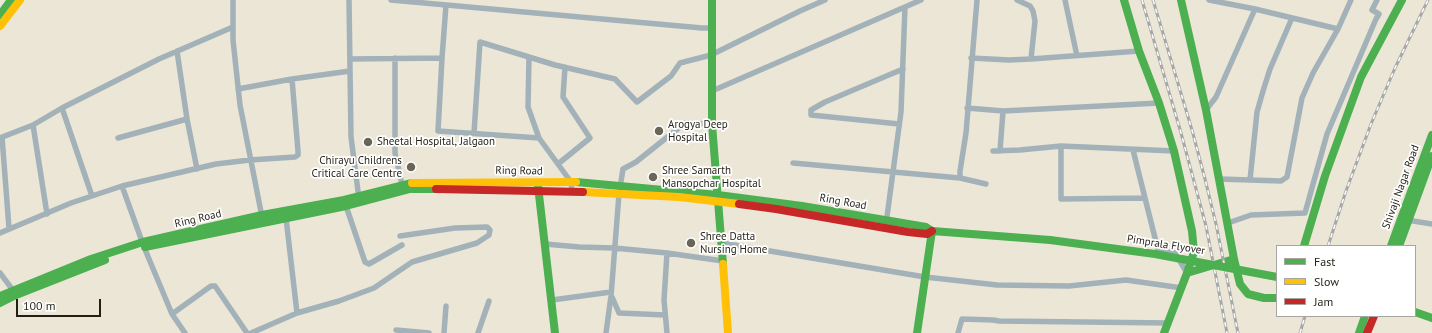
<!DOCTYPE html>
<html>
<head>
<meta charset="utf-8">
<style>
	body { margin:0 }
	#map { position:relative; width:1432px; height:333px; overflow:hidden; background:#ece6d7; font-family:"PT Sans",sans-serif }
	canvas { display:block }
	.legend { position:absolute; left:1276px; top:245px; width:140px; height:72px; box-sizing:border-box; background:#fff; border:1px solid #a7a5a1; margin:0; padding:5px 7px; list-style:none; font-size:12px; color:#231f15 }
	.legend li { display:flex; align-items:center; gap:8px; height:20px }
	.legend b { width:20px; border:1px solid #a7a5a1 }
	.scale { position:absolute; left:16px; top:299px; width:85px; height:18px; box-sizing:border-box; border:2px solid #231f15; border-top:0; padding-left:5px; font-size:12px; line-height:14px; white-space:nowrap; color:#231f15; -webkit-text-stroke:3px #fff; paint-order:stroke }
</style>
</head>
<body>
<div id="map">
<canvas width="1432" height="333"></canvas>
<ul class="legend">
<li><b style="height:5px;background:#4caf50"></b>Fast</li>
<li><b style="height:5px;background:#ffc107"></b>Slow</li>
<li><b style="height:5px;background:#c62828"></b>Jam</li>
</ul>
<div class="scale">100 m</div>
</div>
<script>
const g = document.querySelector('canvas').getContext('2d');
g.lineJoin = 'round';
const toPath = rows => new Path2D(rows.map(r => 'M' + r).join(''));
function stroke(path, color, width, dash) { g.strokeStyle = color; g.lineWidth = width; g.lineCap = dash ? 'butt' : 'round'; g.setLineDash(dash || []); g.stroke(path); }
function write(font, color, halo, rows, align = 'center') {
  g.font = font + ' "PT Sans",sans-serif'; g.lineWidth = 3.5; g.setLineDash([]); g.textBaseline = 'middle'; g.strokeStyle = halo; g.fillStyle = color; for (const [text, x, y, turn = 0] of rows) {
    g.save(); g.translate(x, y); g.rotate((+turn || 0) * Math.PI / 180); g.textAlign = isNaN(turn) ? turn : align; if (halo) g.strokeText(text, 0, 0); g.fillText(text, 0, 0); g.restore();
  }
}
const street = toPath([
	[233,0,233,40,240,105,262,217],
	[349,0,351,137,359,199],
	[391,0,702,28,711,28],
	[1017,0,1030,6,1033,11,1035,21,1031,59],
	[1065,0,1077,56],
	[1209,0,1255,9,1338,29],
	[177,51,187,119,197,169],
	[529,57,528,107,539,138],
	[395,58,395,153,403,189],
	[442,58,446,5],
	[971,58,1009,60,1031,59,1139,51],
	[350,59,442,58,438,131,539,138,571,182,572,191],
	[238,89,292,79],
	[712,91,921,0],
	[62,108,92,196],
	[967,108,1003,111,1159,103],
	[1206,110,1216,97,1255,9],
	[899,124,811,115,811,110,825,102,903,69],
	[33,125,47,214],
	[474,133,480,42,555,65,615,79,637,102,671,76,680,63,711,55,800,11,825,0],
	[2,137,9,228],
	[0,138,33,125,62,108,159,59,233,27],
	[118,138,187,119],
	[1061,146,1061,199,1145,198],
	[1133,150,1158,250,1175,253,1187,273],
	[993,151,1020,150,1061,146,1174,151],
	[1000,151,1003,111],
	[793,163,960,178,986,184],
	[558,164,590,138,563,97,565,67],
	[960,178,960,171,966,133,977,0],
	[1219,179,1281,181,1287,177,1302,98,1313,73,1338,29,1351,0],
	[1250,180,1257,112,1263,91,1270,69,1292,18],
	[122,186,144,247,172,314,185,333],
	[346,206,365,262,369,264,402,245],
	[286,218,297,313],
	[1407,220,1432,224],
	[1228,223,1251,215,1305,213,1327,134,1376,19,1379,14,1372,10,1377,0],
	[886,224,901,112,905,7],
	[0,233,71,203,122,186,216,164,250,160,295,157,298,155,298,151,292,79,350,71],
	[722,243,925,277,997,285,1069,286,1126,280,1182,288],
	[545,244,579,247,614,248,667,253],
	[0,273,15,293],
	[612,297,619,313,665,315],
	[552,300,611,292],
	[172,314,211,286,215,286,247,333],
	[396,330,429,333],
	[251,333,297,313,339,301,374,288,412,262,477,243,489,235,490,230,487,227,455,228,400,236],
	[444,333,446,306],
	[478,333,489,301],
	[606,333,611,296,619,194,623,169,636,162,685,123,712,124],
	[667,333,664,300,667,253,723,261],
	[958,333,962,319,993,320,999,321,1169,323]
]);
const fast = toPath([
	[712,0,712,124,723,264],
	[1124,0,1139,51,1159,103,1174,151,1192,231,1194,252,1187,273],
	[0,15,11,0],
	[576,182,718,195,802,206,926,227,932,231,1050,240],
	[538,186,555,333],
	[1304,246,1325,176,1361,77,1402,0],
	[1391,246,1432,135],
	[1399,246,1432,156],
	[145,247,346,206,410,189,436,189],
	[1234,259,1240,284,1248,294,1264,298,1277,298],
	[0,296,91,259,143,242,262,215,344,200,412,183],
	[0,303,16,295,105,260],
	[1415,312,1432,318],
	[917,333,932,231],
	[1164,333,1187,273,1234,259,1206,110,1181,0],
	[1359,333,1365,316]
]);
const slow = toPath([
	[0,26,20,0],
	[412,183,576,182],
	[583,192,679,197,739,204],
	[723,264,728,333]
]);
const jam = toPath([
	[436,189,583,192],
	[739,204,776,209,908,232,927,234,932,231],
	[1367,333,1374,316]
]);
const rail = toPath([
	[1142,0,1181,133,1206,226,1227,333],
	[1153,0,1192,130,1205,179,1216,224,1238,333],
	[1328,246,1346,191,1371,124,1395,68,1428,0],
	[1300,333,1305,316]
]);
const fastBridge = toPath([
	[1050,240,1155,254,1277,277]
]);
const markers = [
	[659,131,5,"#696559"],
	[368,142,5,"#696559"],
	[411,167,5,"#696559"],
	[653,177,5,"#696559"],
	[691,243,5,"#696559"]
];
const poiNames = [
	["Arogya Deep",668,125],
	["Hospital",668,138],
	["Sheetal Hospital, Jalgaon",377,142],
	["Chirayu Childrens",402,161,"right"],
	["Critical Care Centre",402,174,"right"],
	["Shree Samarth",662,171],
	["Mansopchar Hospital",662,184],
	["Shree Datta",700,237],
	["Nursing Home",700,250]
];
const streetNames = [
	["Ring Road",519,171,1],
	["Shivaji Nagar Road",1401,187,-70],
	["Ring Road",843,202,10],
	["Ring Road",198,219,-13],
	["Pimprala Flyover",1166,245,9]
];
stroke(street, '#a3b2b9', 5.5);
stroke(fast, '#4caf50', 8);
stroke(slow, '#ffc107', 8);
stroke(jam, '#c62828', 8);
stroke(rail, '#a5a8a5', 3);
stroke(rail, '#fff', 1.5, [4.5]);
stroke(fastBridge, '#4caf50', 8);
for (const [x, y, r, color] of markers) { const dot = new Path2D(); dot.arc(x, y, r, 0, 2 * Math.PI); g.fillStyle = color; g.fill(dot); stroke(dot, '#fff', 1.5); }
write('11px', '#231f15', '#fff', poiNames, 'left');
write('11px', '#231f15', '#fff', streetNames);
</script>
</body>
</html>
